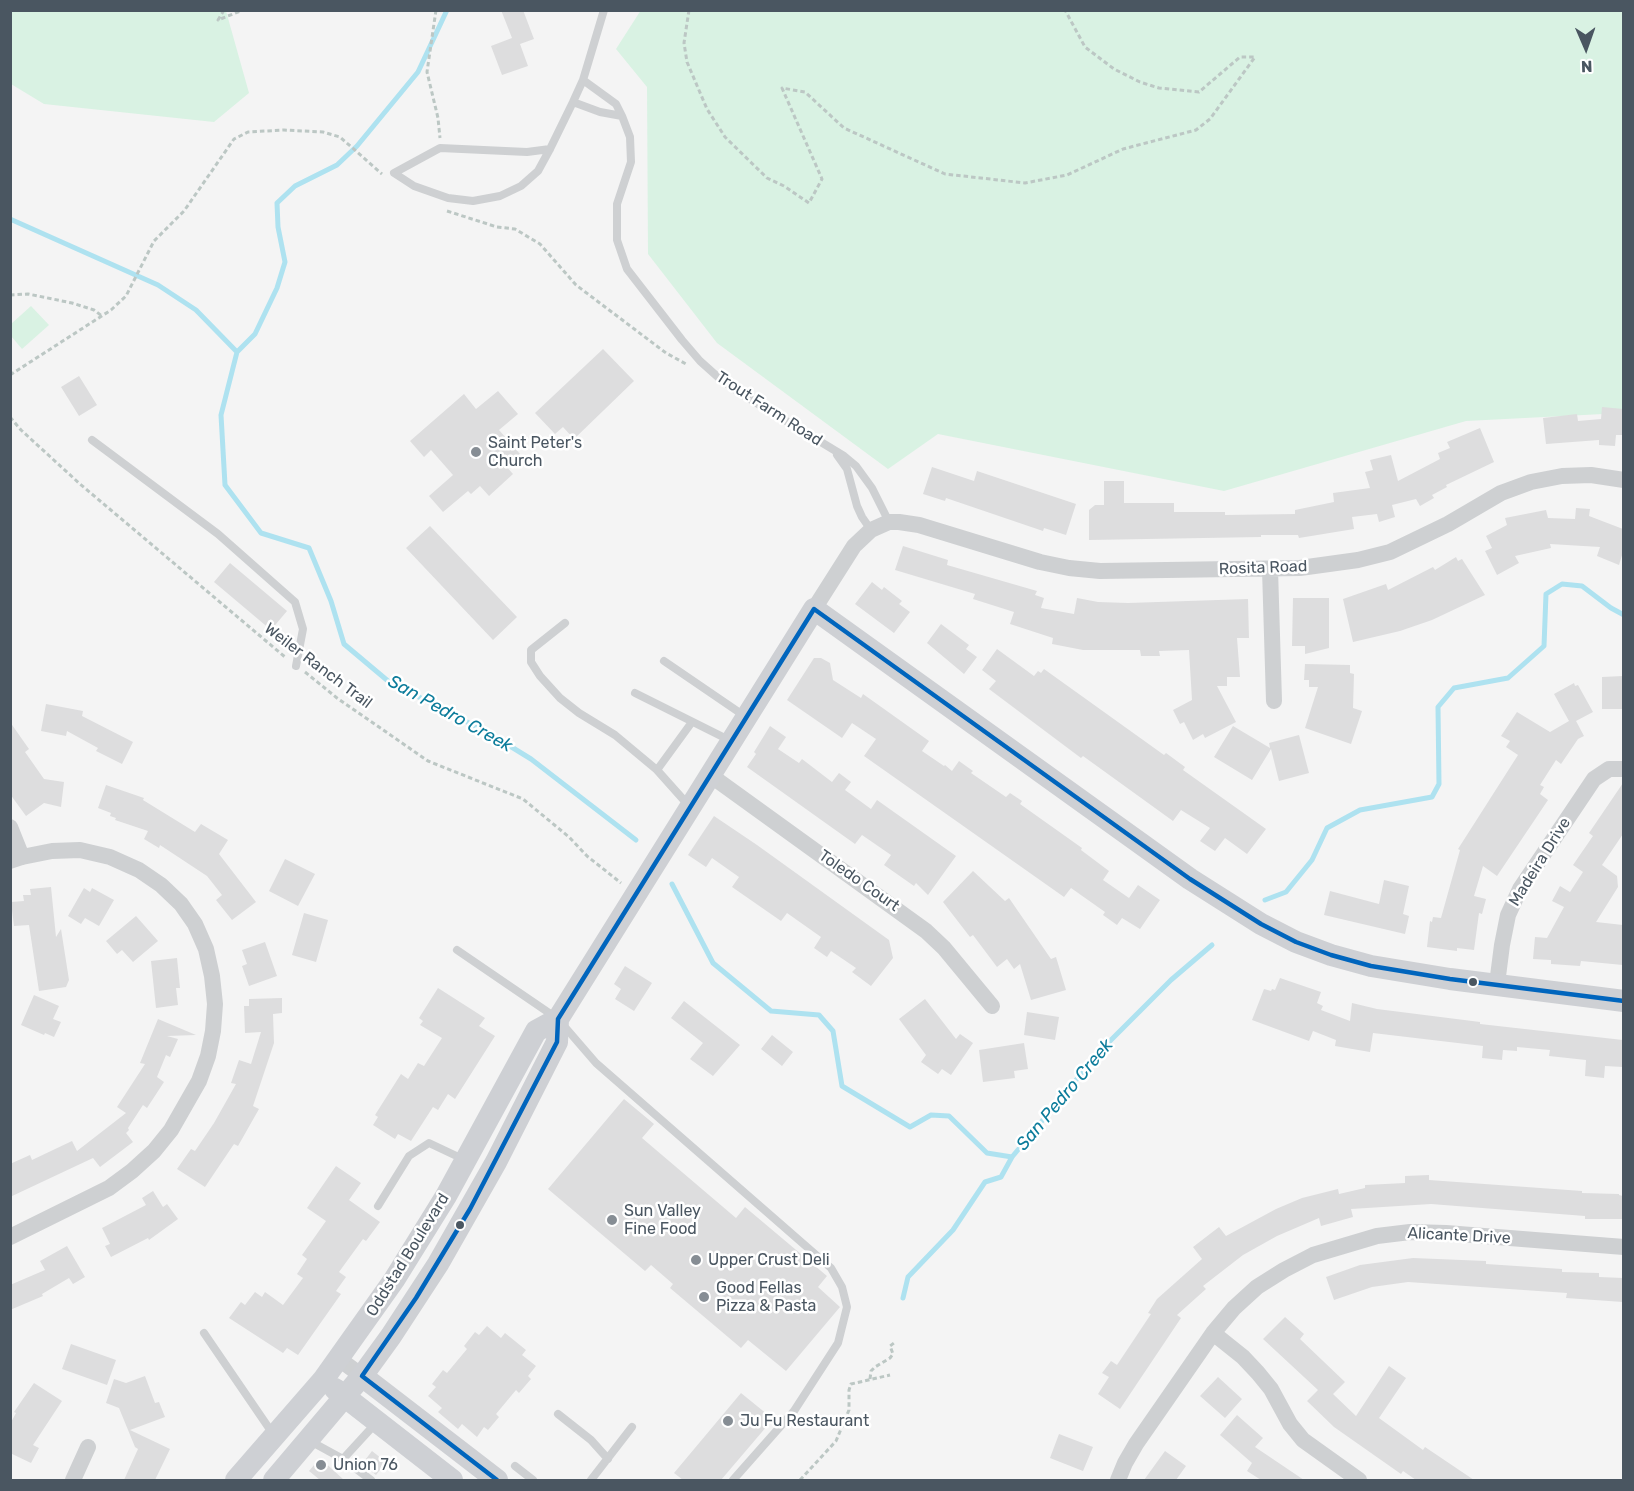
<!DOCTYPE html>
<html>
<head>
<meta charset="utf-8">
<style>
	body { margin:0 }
	#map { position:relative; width:1634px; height:1491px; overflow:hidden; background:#f4f4f4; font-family:Rubik,sans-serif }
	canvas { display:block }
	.frame { position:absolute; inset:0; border:12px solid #4a5661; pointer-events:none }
	.north { position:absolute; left:1556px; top:18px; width:60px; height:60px; -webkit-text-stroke:4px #fff; paint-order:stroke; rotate:178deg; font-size:16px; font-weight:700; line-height:24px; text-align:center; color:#4a5661 }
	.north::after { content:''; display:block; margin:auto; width:21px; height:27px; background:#4a5661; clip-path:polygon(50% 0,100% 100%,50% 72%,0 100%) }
</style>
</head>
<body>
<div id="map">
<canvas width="1634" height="1491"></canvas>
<div class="frame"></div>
<div class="north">N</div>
</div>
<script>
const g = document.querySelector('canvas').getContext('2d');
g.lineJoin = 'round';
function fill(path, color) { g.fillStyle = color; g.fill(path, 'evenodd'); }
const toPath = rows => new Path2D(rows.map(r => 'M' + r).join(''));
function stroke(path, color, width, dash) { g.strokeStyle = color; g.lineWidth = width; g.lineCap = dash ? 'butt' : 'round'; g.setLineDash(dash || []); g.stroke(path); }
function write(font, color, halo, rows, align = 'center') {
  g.font = font + ' Rubik,sans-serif'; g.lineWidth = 5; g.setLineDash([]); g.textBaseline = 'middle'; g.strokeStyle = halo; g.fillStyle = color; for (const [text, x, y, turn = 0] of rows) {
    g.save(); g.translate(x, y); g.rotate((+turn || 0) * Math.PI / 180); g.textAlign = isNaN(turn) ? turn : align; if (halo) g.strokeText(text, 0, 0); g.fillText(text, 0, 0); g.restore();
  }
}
const green = toPath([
	[641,10,1623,11,1623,413,1466,421,1224,491,938,434,888,469,717,343,648,254,647,87,616,49],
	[226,11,249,93,214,122,44,104,11,84,11,11],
	[31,306,49,325,22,349,11,336,11,324]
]);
const stream = toPath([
	[10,219,158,285,196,310,237,352],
	[237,352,221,415,225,485,261,533,309,548,331,601,344,644,388,681,492,735,531,759,636,840],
	[237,352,255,334,277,288,285,262,278,227,277,203,295,186,337,165,357,146,418,72,447,10],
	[672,884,713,963,771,1011,819,1015,833,1031,842,1086,910,1127,931,1115,949,1116,987,1153,1012,1157,1101,1050,1171,980,1212,945],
	[1265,900,1286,892,1312,860,1327,828,1360,810,1432,797,1439,784,1438,707,1454,688,1508,678,1544,646,1546,594,1562,584,1582,586,1611,608,1624,615],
	[903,1298,908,1277,953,1230,985,1182,1001,1177,1012,1157]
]);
const building = toPath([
	[501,10,523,10,534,39,520,44,528,66,502,75,491,46,512,38],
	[603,349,634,381,574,439,563,427,555,434,535,413],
	[79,376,97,405,79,416,61,387],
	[498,391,518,414,499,430,520,454,506,466,513,474,489,496,480,486,471,494,468,491,443,512,429,496,453,475,431,450,424,457,410,441,464,394,476,409],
	[1602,407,1623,409,1623,435,1616,435,1615,446,1599,445,1599,440,1546,444,1543,418,1577,414,1578,421,1601,419],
	[1480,428,1494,462,1446,485,1447,487,1432,495,1434,498,1420,506,1416,499,1392,505,1395,517,1379,522,1377,514,1352,517,1354,529,1299,538,1298,535,1261,535,1261,537,1089,540,1089,510,1095,505,1104,505,1104,481,1124,481,1124,503,1174,503,1174,512,1225,512,1225,515,1295,514,1295,510,1334,502,1333,493,1370,488,1365,472,1373,470,1370,460,1391,455,1398,481,1440,459,1438,453,1450,448,1447,442],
	[932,467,974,481,977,471,1076,504,1066,535,1044,528,1043,531,946,498,945,501,923,494],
	[1576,508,1590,509,1589,516,1623,529,1623,552,1619,565,1597,556,1600,547,1550,544,1551,548,1515,556,1519,563,1497,575,1485,551,1492,548,1486,536,1507,525,1505,518,1546,510,1548,518,1575,519],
	[430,526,517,617,493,640,406,548],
	[903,546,948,560,947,565,1037,591,1035,595,1044,598,1041,608,1074,614,1077,598,1098,602,1128,603,1248,599,1249,638,1237,638,1240,677,1227,677,1227,686,1217,686,1236,722,1205,738,1203,734,1193,740,1184,722,1180,724,1173,710,1192,700,1189,650,1159,651,1160,656,1141,656,1140,650,1083,650,1052,644,1053,638,1010,624,1014,612,973,599,975,594,895,570],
	[1456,557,1458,561,1462,559,1485,595,1432,620,1400,631,1353,642,1343,599,1386,584,1388,590,1433,567,1435,570],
	[230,563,287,611,271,630,214,582],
	[872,582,882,590,884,587,902,601,899,604,910,612,894,633,855,604],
	[1293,598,1329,598,1329,648,1305,654,1305,646,1292,646],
	[941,624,969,645,966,649,977,657,964,674,927,643],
	[997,649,1034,676,1038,671,1041,673,1044,669,1164,755,1166,753,1185,767,1183,770,1266,829,1247,854,1225,838,1215,851,1200,841,1210,828,1181,810,1173,821,1083,756,1081,758,989,689,996,681,982,670],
	[814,658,821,658,830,663,833,680,861,698,863,694,929,741,922,751,944,766,945,765,952,771,959,761,973,771,971,773,1006,797,1010,793,1022,801,1020,804,1082,848,1081,850,1109,871,1103,880,1129,898,1138,885,1160,900,1140,929,1122,918,1117,925,1103,915,1105,912,1071,888,1064,897,864,756,876,739,852,723,842,738,787,700],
	[1305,664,1350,665,1350,673,1354,674,1353,708,1362,711,1351,744,1305,728,1318,687,1309,687,1309,680,1304,680],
	[1623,676,1623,709,1602,709,1602,677],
	[1574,683,1575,686,1578,685,1593,712,1576,721,1584,736,1578,739,1561,764,1556,760,1540,785,1544,787,1540,794,1548,800,1497,876,1483,866,1474,896,1486,899,1482,914,1479,913,1474,950,1457,948,1457,951,1427,947,1430,921,1432,922,1433,917,1441,918,1460,850,1458,849,1518,755,1506,747,1510,741,1501,736,1517,712,1550,732,1569,721,1554,694],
	[46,704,83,711,82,716,133,742,122,764,96,751,98,748,67,731,66,736,41,731],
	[10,722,29,749,25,752,44,779,64,782,61,807,44,803,26,816,10,794],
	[770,726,786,737,778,749,799,763,802,759,832,782,839,773,851,782,845,790,871,809,877,800,956,856,928,895,916,883,914,886,884,865,891,855,862,835,855,844,747,767,756,754,754,752],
	[1233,726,1270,748,1269,743,1299,735,1309,773,1279,781,1271,749,1252,780,1214,757],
	[1623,783,1623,834,1602,865,1617,876,1618,887,1596,922,1623,925,1623,965,1581,961,1580,966,1551,964,1551,960,1533,959,1535,937,1547,938,1564,907,1552,901,1560,886,1570,892,1583,872,1573,865,1593,836,1589,833],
	[106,785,144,798,143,800,195,832,201,824,228,840,219,854,256,902,232,920,216,900,222,895,207,876,160,845,159,848,144,839,148,831,115,820,116,818,110,816,111,813,98,808],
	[714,816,757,845,889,940,893,958,871,986,852,972,856,968,831,951,827,957,814,948,821,937,787,913,781,921,732,887,739,877,712,858,706,867,688,855],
	[285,859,315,874,298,906,269,891],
	[973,871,1005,901,1009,898,1051,959,1056,957,1066,990,1031,1000,1020,964,1014,969,1007,959,997,967,973,935,970,937,943,902],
	[1384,880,1409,886,1403,914,1409,916,1405,934,1324,915,1330,891,1379,904],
	[51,887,56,937,61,929,69,980,66,987,39,991,29,925,14,926,11,902,24,901,23,895,31,895,30,889],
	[84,888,90,892,92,888,114,900,99,926,85,918,81,924,68,916],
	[304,913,328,920,316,962,292,955],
	[136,916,158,941,133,962,122,950,117,954,106,941],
	[265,942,277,976,249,986,242,966,247,964,242,950],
	[177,958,180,988,176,988,178,1005,156,1008,151,961],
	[625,966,652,983,634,1011,615,999,621,989,614,984],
	[1280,978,1321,992,1317,1003,1323,1006,1321,1010,1350,1021,1352,1003,1377,1009,1480,1022,1480,1024,1623,1040,1623,1067,1605,1066,1604,1078,1585,1076,1586,1060,1549,1056,1550,1050,1517,1047,1517,1051,1503,1050,1502,1060,1482,1058,1483,1046,1373,1033,1370,1052,1335,1046,1336,1040,1313,1031,1309,1041,1252,1020,1264,989,1271,991,1272,989,1275,990],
	[438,988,485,1018,479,1026,495,1036,455,1099,448,1094,438,1110,433,1107,411,1141,398,1134,395,1139,373,1125,378,1117,375,1115,401,1074,408,1079,418,1063,424,1066,442,1038,420,1025,423,1021,419,1018],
	[34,995,59,1006,53,1019,61,1022,54,1037,45,1033,44,1035,21,1025],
	[282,998,282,1013,273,1014,274,1043,253,1106,259,1109,238,1146,234,1144,205,1187,177,1169,191,1149,195,1151,214,1123,236,1084,231,1083,239,1060,251,1064,261,1032,245,1033,244,1006,249,1006,249,999],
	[925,999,956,1039,960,1034,973,1043,951,1075,942,1069,938,1074,921,1062,926,1055,899,1019],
	[684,1001,740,1045,713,1076,690,1059,703,1043,671,1018],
	[1027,1012,1059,1017,1055,1040,1024,1035],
	[158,1019,196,1035,167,1036,178,1039,170,1057,166,1055,157,1077,164,1082,147,1108,143,1105,128,1128,129,1130,126,1133,133,1142,100,1167,93,1158,10,1197,10,1164,30,1155,32,1160,72,1141,77,1151,126,1113,117,1107,145,1064,140,1063],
	[772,1035,793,1052,782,1066,761,1049],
	[1024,1043,1028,1069,1014,1071,1015,1078,983,1082,979,1050],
	[624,1099,654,1124,642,1138,736,1218,745,1207,827,1276,818,1287,840,1307,786,1371,748,1340,741,1348,670,1288,673,1284,651,1265,645,1271,548,1189],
	[336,1166,361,1183,349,1200,380,1222,366,1241,363,1239,339,1272,346,1277,336,1291,341,1294,298,1355,287,1348,283,1353,229,1318,241,1302,245,1305,255,1292,262,1297,265,1292,283,1305,303,1278,297,1274,307,1259,302,1255,326,1221,307,1208],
	[1429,1175,1429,1180,1582,1191,1582,1193,1619,1194,1619,1195,1623,1196,1623,1219,1585,1219,1585,1216,1431,1204,1351,1209,1353,1217,1321,1226,1319,1218,1277,1236,1243,1255,1203,1286,1206,1289,1177,1315,1181,1318,1120,1409,1098,1394,1109,1377,1102,1373,1111,1361,1117,1365,1151,1314,1148,1313,1157,1299,1202,1259,1193,1247,1219,1227,1226,1236,1276,1209,1302,1198,1338,1189,1339,1194,1365,1188,1365,1185,1405,1183,1405,1176],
	[153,1191,163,1207,167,1204,178,1219,149,1240,148,1238,111,1257,105,1246,110,1244,102,1228,146,1205,142,1198],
	[67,1246,85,1277,73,1284,69,1278,42,1294,43,1296,10,1310,10,1285,45,1270,40,1261],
	[1413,1258,1486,1261,1486,1264,1562,1269,1562,1272,1599,1273,1599,1277,1623,1278,1623,1302,1566,1298,1567,1293,1408,1282,1372,1287,1334,1300,1326,1277,1360,1265],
	[1285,1317,1304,1334,1300,1339,1345,1382,1333,1394,1356,1416,1389,1366,1406,1378,1379,1418,1423,1450,1425,1447,1474,1480,1416,1480,1403,1471,1401,1474,1334,1427,1307,1401,1318,1390,1263,1339],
	[487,1326,501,1338,505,1333,526,1350,522,1355,536,1366,528,1376,531,1379,519,1393,516,1390,496,1414,499,1417,488,1430,484,1427,477,1437,462,1424,458,1429,438,1412,442,1408,428,1396,436,1387,432,1384,443,1370,447,1373,467,1349,464,1346,475,1332,479,1335],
	[71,1344,116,1360,107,1385,62,1369],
	[145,1376,155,1403,159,1402,165,1417,130,1430,170,1449,155,1480,124,1480,138,1449,135,1447,119,1408,106,1403,114,1379,126,1383],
	[1218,1377,1242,1399,1225,1418,1200,1396],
	[34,1383,62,1401,33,1445,39,1448,31,1463,10,1453,10,1424,16,1413,14,1412],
	[741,1393,773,1419,721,1480,683,1480,674,1473],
	[1237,1415,1263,1438,1255,1447,1304,1480,1261,1480,1247,1471,1252,1463,1220,1435],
	[1059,1434,1093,1447,1083,1471,1050,1458],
	[372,1451,386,1462,376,1475,362,1464],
	[1165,1451,1186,1466,1176,1480,1144,1480],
	[320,1458,344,1480,320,1480,309,1471]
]);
const path = toPath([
	[224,10,218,20,243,10],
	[436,10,427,72,438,118,440,138],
	[689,10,684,43,687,62,707,109,725,137,767,178,784,186,809,203,822,179,782,88,805,92,844,128,945,174,1025,183,1067,175,1123,149,1196,130,1210,119,1255,57,1240,57,1199,92,1159,88,1140,82,1114,69,1085,47,1065,10],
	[447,211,497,227,515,229,540,244,576,285,666,353,686,364],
	[10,295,28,294,72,303,94,310,102,316],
	[10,375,111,310,126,296,154,241,184,211,234,139,248,132,284,130,323,132,340,137,382,174],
	[10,417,21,430,80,484,285,657],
	[305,672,337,698,428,761,523,799,569,837,587,856,621,883],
	[870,1379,871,1371,875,1367,890,1358,893,1354,890,1346,894,1343],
	[800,1480,836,1441,849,1410,849,1390,851,1384,890,1375]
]);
const lane = toPath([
	[573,102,600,112,622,116,616,104,583,80],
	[622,116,630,137,631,162,617,204,617,240,627,269,682,340,700,361,719,378,740,393,844,456,856,466,872,488,889,522],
	[550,149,527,152,440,148,394,173,414,186,448,198,473,201,500,196,521,186,538,171,550,149,573,102,583,80,604,10],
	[92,440,218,534,295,602,303,629,296,666],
	[837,455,847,469,857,506,862,517,871,530],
	[565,623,531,650,531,662,540,676,560,698,579,713,615,735,657,770,690,807],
	[664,661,746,717],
	[635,693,731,741],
	[657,770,692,722],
	[457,950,558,1019,596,1063,831,1268,842,1287,847,1307,838,1343,794,1411,733,1480],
	[378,1206,409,1156,429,1143,465,1160],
	[204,1333,273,1434],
	[558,1414,591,1440,608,1459],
	[310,1441,343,1459,376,1423],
	[343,1459,371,1480],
	[515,1466,533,1480],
	[591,1480,632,1427]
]);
const street = toPath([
	[1270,569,1274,701],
	[814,609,854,546,871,530,889,522,899,522,919,525,1040,562,1069,568,1100,571,1300,568,1358,560,1390,552,1448,524,1501,493,1531,482,1562,476,1591,475,1624,480],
	[710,775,926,931,944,948,992,1006],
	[10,827,22,857],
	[10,861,22,857,52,851,80,850,110,857,139,870,161,885,181,904,195,924,206,949,212,976,215,1004,213,1031,208,1056,199,1081,171,1130,154,1151,132,1171,109,1188,10,1237],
	[1497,984,1502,945,1508,915,1520,889,1594,779,1609,769,1624,769],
	[1213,1333,1243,1357,1258,1373,1271,1389,1290,1424,1303,1440,1359,1480],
	[339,1359,362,1376],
	[73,1480,88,1447],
	[1118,1480,1125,1463,1136,1444,1213,1333,1234,1308,1257,1287,1284,1270,1313,1255,1377,1236,1410,1232,1446,1233,1624,1247]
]);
const secondary = toPath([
	[362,1376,497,1480],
	[335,1389,452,1480],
	[236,1480,323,1380,394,1280,446,1196,536,1031,558,1019,814,609,1190,879,1261,924,1296,942,1331,955,1371,966,1450,979,1624,1001],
	[274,1480,362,1376,391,1336,438,1264,496,1162,557,1042,558,1019]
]);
const bus1 = toPath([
	[497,1480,362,1376,416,1298,470,1209,557,1042,558,1019,814,609,1190,879,1261,924,1296,942,1331,955,1371,966,1450,979,1624,1001]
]);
const markers = [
	[476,452,6,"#868d94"],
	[1473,982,5,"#4a5661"],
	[612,1220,6,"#868d94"],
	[460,1225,5,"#4a5661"],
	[696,1260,6,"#868d94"],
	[704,1297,6,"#868d94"],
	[728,1421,6,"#868d94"],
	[321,1465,6,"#868d94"]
];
const streetNames = [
	["Trout Farm Road",769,409,33],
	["Rosita Road",1263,568,-2],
	["Weiler Ranch Trail",318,666,37],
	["Madeira Drive",1540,862,-58],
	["Toledo Court",859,881,35],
	["Alicante Drive",1459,1236,3],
	["Oddstad Boulevard",408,1255,-58]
];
const poiNames = [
	["Saint Peter's",488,443],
	["Church",488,461],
	["Sun Valley",624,1211],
	["Fine Food",624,1229],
	["Upper Crust Deli",708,1260],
	["Good Fellas",716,1288],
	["Pizza & Pasta",716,1306],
	["Ju Fu Restaurant",740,1421],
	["Union 76",333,1465]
];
const waterNames = [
	["San Pedro Creek",450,714,29],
	["San Pedro Creek",1065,1095,-50]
];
fill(green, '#d9f2e3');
stroke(stream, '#aee2f0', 5);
fill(building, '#ddddde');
stroke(path, '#bcc7c4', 3, [4.5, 3]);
stroke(lane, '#ced0d2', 8);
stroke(street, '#ced0d2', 16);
stroke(secondary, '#ced0d4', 22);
stroke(bus1, '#0065bd', 4.5);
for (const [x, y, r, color] of markers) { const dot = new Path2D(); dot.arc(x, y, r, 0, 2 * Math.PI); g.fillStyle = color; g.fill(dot); stroke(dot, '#fff', 2); }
write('16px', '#4a5661', '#fff', streetNames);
write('16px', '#4a5661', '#fff', poiNames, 'left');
write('italic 18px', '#0c7c9b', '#fff', waterNames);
</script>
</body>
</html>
